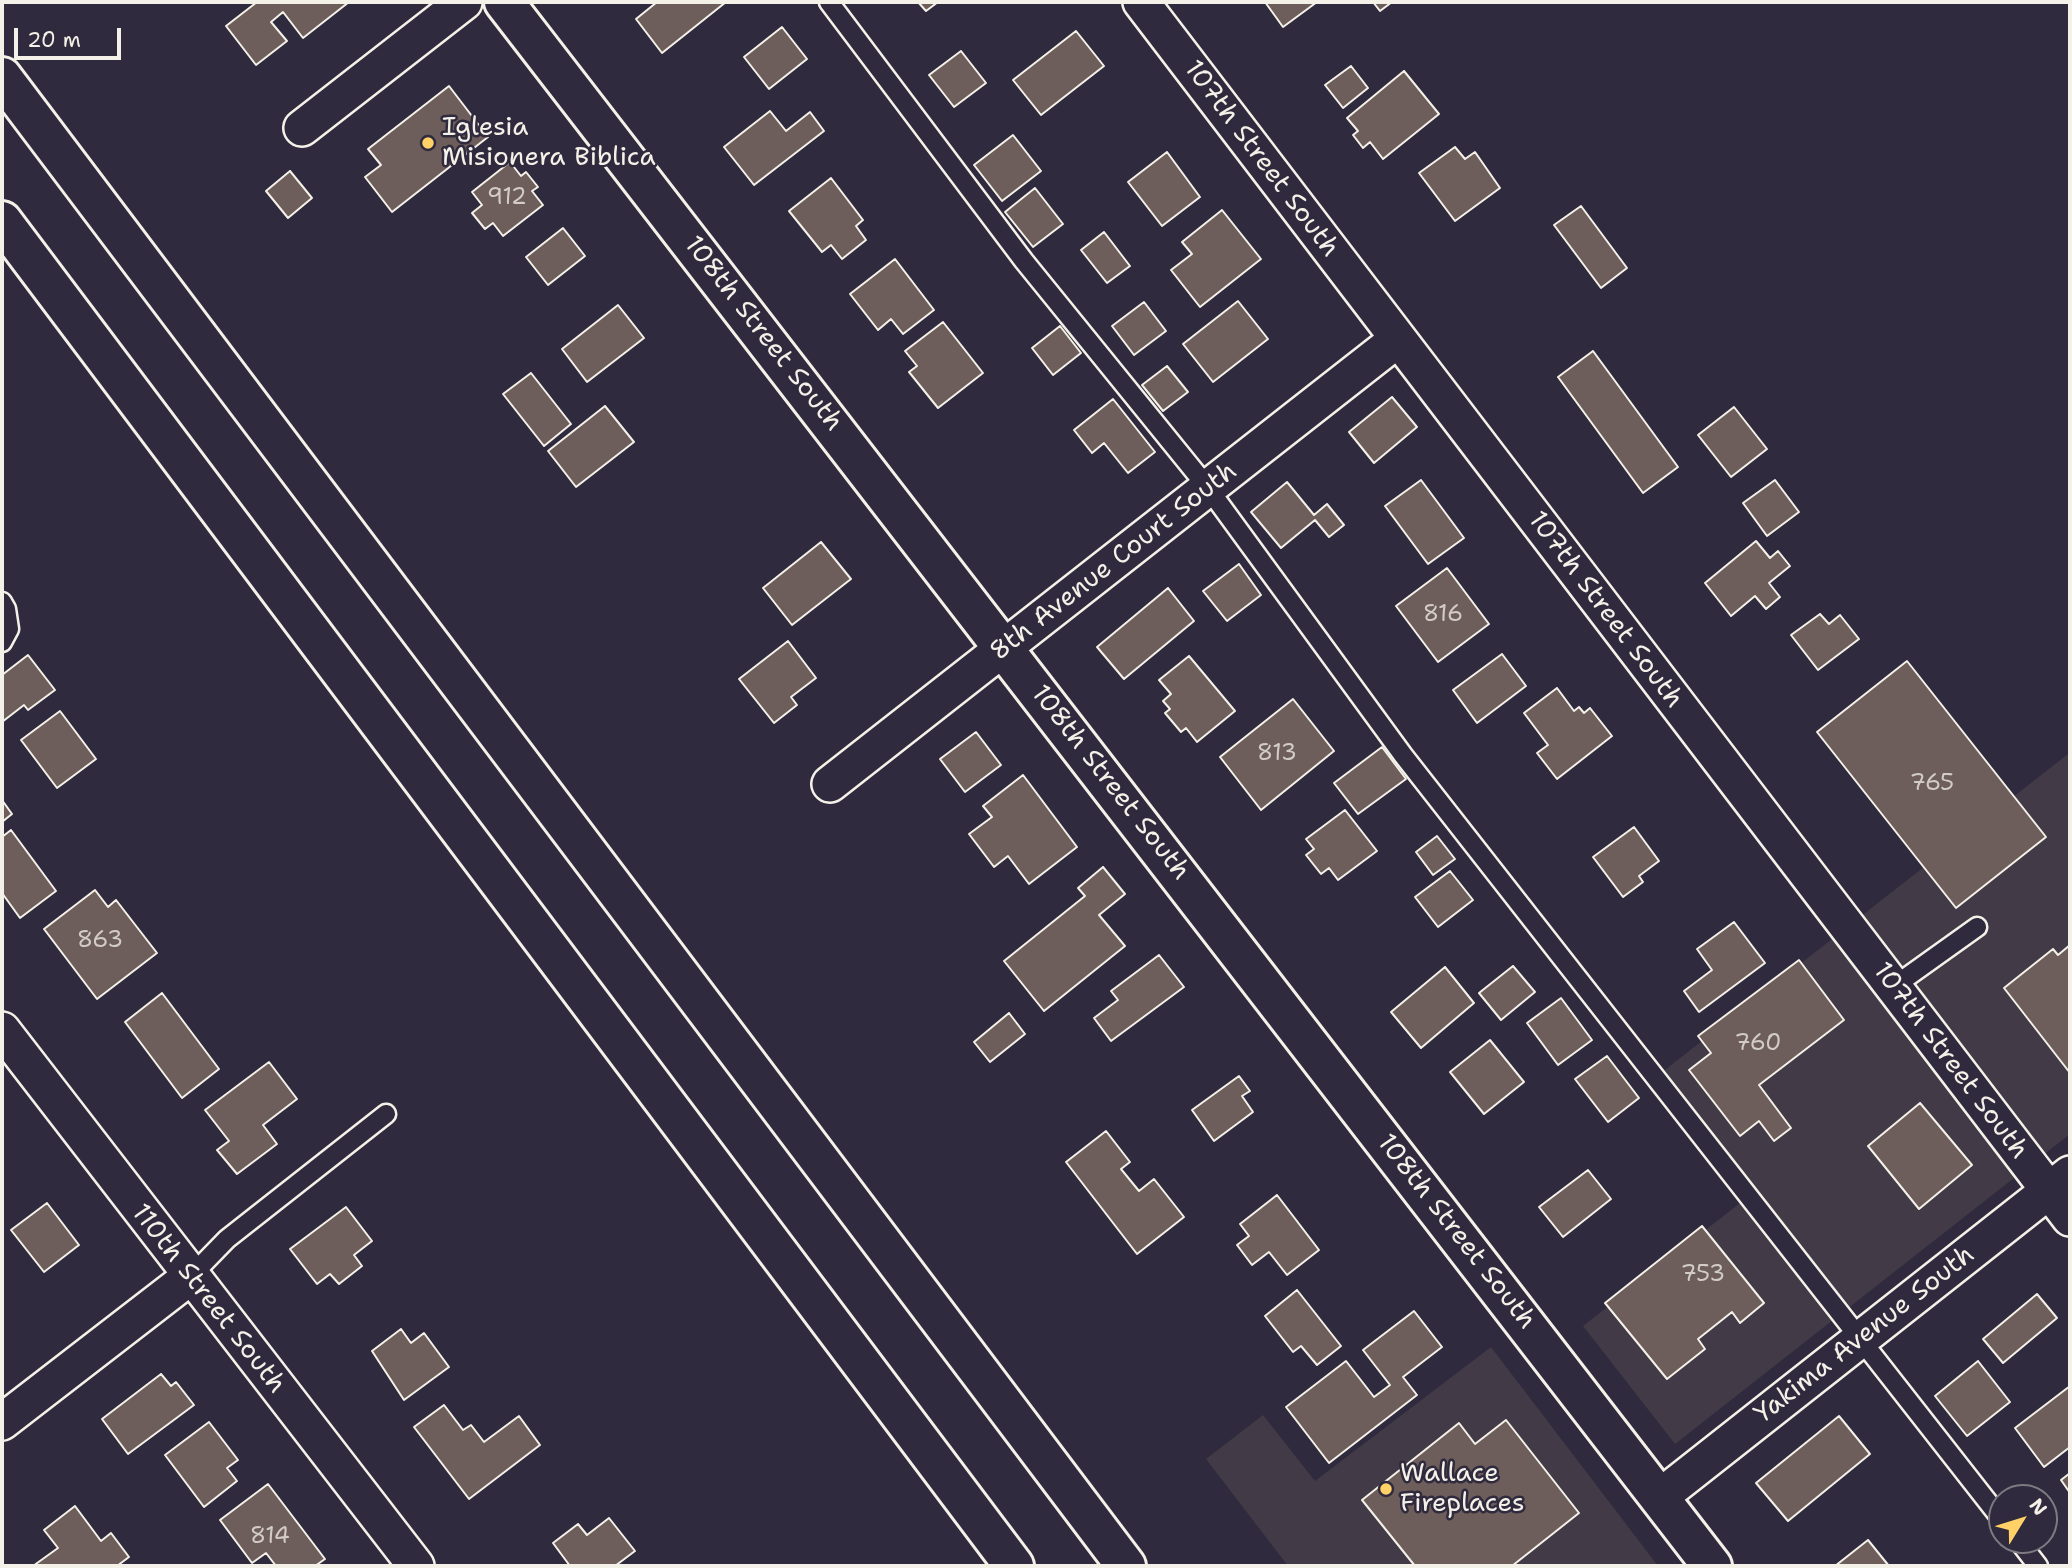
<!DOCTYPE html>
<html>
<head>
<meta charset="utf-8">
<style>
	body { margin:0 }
	#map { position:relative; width:2072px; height:1568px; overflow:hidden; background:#2f2a3d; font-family:"Shantell Sans",sans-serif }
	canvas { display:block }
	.frame { position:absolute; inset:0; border:4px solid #f4f1e8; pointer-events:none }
	.north { position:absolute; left:1988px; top:1484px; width:70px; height:70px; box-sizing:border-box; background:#2f2a3d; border:2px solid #7e7a81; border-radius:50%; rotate:52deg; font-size:19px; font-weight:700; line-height:28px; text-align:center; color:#f4f1e8 }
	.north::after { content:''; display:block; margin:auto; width:24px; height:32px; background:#ffd166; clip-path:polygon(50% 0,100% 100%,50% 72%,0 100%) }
	.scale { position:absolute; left:14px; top:28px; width:107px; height:32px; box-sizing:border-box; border:4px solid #f4f1e8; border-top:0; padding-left:9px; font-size:21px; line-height:24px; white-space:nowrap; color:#f4f1e8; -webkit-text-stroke:5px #2f2a3d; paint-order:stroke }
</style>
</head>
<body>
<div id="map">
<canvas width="2072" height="1568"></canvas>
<div class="frame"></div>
<div class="north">N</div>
<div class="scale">20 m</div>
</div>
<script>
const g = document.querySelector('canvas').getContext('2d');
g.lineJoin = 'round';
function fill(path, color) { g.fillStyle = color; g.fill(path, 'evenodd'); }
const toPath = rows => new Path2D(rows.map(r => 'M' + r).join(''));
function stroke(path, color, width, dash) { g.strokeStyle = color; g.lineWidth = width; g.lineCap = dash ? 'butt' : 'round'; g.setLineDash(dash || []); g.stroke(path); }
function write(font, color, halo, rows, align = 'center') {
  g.font = font + ' "Shantell Sans",sans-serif'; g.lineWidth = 5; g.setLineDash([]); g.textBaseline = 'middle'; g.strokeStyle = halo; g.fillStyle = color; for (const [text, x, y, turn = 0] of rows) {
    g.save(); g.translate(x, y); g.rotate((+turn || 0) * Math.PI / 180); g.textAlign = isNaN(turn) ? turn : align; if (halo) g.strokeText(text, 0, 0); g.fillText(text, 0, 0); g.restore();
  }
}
const built = toPath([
	[2068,754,2070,1134,1675,1444,1583,1326,1740,1203,1647,1084],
	[1491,1347,1658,1566,1288,1566,1206,1459,1263,1415,1315,1481]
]);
const building = toPath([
	[257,2,349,2,303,38,283,12,271,22,287,41,256,65,226,26,257,2],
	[657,2,726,2,662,53,636,19,657,2],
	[918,2,938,2,926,11,918,2],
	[1265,2,1317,2,1283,27,1265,2],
	[1373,2,1392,2,1380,11,1373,2],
	[782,27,807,59,769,89,744,57,782,27],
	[1076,31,1104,66,1041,115,1013,80,1076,31],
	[961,51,986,83,954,107,929,75,961,51],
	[1351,66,1368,88,1343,108,1325,85,1351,66],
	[1404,71,1439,114,1383,159,1370,142,1363,148,1353,135,1358,131,1347,118,1404,71],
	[449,86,488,137,392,212,365,177,381,165,368,149,449,86],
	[770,111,786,131,810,112,824,131,754,185,724,147,770,111],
	[1013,135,1041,171,1002,201,974,165,1013,135],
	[1455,147,1465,159,1475,152,1500,188,1455,221,1419,173,1455,147],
	[1167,152,1200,197,1162,226,1128,182,1167,152],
	[510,162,521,176,526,172,538,187,532,191,543,205,503,236,493,223,485,229,472,213,482,205,472,192,510,162],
	[290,171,312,198,288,218,266,191,290,171],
	[831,178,863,220,856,226,866,240,842,259,831,245,822,252,789,211,831,178],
	[1035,188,1063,224,1033,247,1005,212,1035,188],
	[1581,206,1627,268,1601,288,1554,225,1581,206],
	[1222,210,1261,259,1200,307,1171,270,1192,254,1182,242,1222,210],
	[563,228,585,256,548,285,526,257,563,228],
	[1104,232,1130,266,1107,283,1081,250,1104,232],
	[895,259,934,310,903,334,891,319,878,330,850,294,895,259],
	[1238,301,1268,339,1213,382,1183,344,1238,301],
	[1144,302,1166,331,1134,355,1112,326,1144,302],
	[618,305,644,338,587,382,562,349,618,305],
	[943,322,983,373,938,408,909,372,917,366,905,351,943,322],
	[1060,326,1081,353,1053,375,1032,348,1060,326],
	[1593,351,1678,467,1643,493,1558,377,1593,351],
	[1167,366,1188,392,1163,411,1142,385,1167,366],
	[531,373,571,424,544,446,503,394,531,373],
	[1392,397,1417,427,1374,463,1349,432,1392,397],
	[1113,399,1155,452,1128,473,1104,443,1092,453,1074,430,1113,399],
	[605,406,634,442,576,487,548,451,605,406],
	[1734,407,1767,449,1731,477,1698,435,1734,407],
	[1421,480,1464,538,1428,564,1385,506,1421,480],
	[1775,480,1799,512,1767,536,1743,503,1775,480],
	[1287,482,1314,515,1327,504,1344,525,1329,537,1315,520,1281,548,1251,512,1287,482],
	[1756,541,1770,558,1778,551,1790,566,1769,583,1780,597,1766,609,1755,596,1731,616,1705,583,1756,541],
	[821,542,851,579,792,625,763,588,821,542],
	[1239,564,1261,595,1227,621,1203,591,1239,564],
	[1447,568,1489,624,1438,662,1396,606,1447,568],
	[1168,588,1194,621,1124,679,1097,647,1168,588],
	[1820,614,1829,624,1840,615,1859,639,1818,670,1791,635,1820,614],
	[788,641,816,678,791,697,797,705,774,723,739,679,788,641],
	[1502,654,1526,686,1477,723,1453,690,1502,654],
	[28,655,55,690,28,710,24,705,2,722,2,675,28,655],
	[1189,656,1235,711,1197,742,1186,728,1181,732,1165,713,1170,709,1163,701,1171,694,1159,680,1189,656],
	[1907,661,2046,837,1956,908,1817,732,1907,661],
	[1557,688,1574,711,1579,707,1584,713,1590,708,1612,736,1557,779,1537,753,1548,745,1524,713,1557,688],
	[1293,699,1334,751,1261,810,1220,757,1293,699],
	[60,711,96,759,57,788,21,740,60,711],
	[976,732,1001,765,965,792,940,759,976,732],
	[1382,747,1406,779,1358,814,1334,783,1382,747],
	[1023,775,1077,847,1029,884,1008,856,994,867,969,834,992,817,983,806,1023,775],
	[2,800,12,814,2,822,2,800],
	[1345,810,1377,851,1338,880,1329,868,1321,874,1306,855,1314,849,1306,839,1345,810],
	[1634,827,1659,861,1639,876,1643,882,1623,897,1593,857,1634,827],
	[11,830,56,891,20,918,2,893,2,837,11,830],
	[1437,836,1455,859,1433,875,1416,852,1437,836],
	[1103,867,1125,894,1099,915,1125,946,1044,1011,1004,961,1085,896,1078,888,1103,867],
	[1450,871,1473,900,1438,927,1415,897,1450,871],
	[95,890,108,907,116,900,157,953,97,999,44,929,95,890],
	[1734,922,1765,963,1699,1012,1684,991,1712,970,1697,949,1734,922],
	[2070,945,2070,1073,2004,988,2053,949,2058,955,2070,945],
	[1159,955,1184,987,1111,1041,1094,1018,1118,1000,1111,991,1159,955],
	[1799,960,1844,1020,1759,1085,1791,1128,1774,1141,1759,1121,1740,1136,1689,1070,1711,1053,1698,1036,1799,960],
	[1513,966,1535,992,1501,1020,1479,993,1513,966],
	[1445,967,1474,1003,1421,1048,1391,1012,1445,967],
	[162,993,219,1069,182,1098,125,1022,162,993],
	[1561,998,1592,1040,1558,1065,1527,1023,1561,998],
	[1009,1013,1025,1034,990,1062,974,1042,1009,1013],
	[1490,1040,1524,1082,1484,1114,1450,1072,1490,1040],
	[1607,1056,1639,1098,1608,1122,1575,1079,1607,1056],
	[269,1062,297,1099,263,1125,277,1144,237,1174,217,1150,229,1141,205,1110,269,1062],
	[1239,1076,1250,1091,1242,1096,1253,1112,1214,1141,1192,1110,1239,1076],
	[1920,1103,1972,1165,1919,1209,1868,1146,1920,1103],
	[1106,1131,1130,1162,1121,1169,1139,1191,1154,1179,1184,1217,1137,1254,1066,1162,1106,1131],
	[1588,1170,1611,1199,1563,1237,1539,1207,1588,1170],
	[1277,1195,1319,1250,1287,1275,1269,1252,1252,1265,1237,1245,1249,1236,1240,1224,1277,1195],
	[47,1203,79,1245,44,1272,11,1230,47,1203],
	[346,1207,372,1241,354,1255,362,1266,339,1284,330,1274,317,1284,290,1249,346,1207],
	[1702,1226,1764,1303,1740,1323,1732,1312,1698,1339,1705,1349,1667,1379,1605,1303,1702,1226],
	[1297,1290,1341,1346,1317,1365,1301,1346,1293,1352,1265,1316,1297,1290],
	[2037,1294,2057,1318,2003,1363,1983,1339,2037,1294],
	[1414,1311,1442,1347,1403,1377,1417,1395,1329,1463,1286,1407,1346,1361,1374,1397,1390,1385,1363,1350,1414,1311],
	[401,1329,411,1343,424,1333,449,1367,404,1400,372,1351,401,1329],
	[1978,1361,2010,1402,1967,1436,1935,1396,1978,1361],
	[161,1374,171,1386,176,1382,194,1405,128,1454,102,1419,161,1374],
	[2070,1386,2070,1447,2044,1467,2015,1428,2070,1386],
	[444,1405,463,1430,471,1425,484,1442,519,1416,540,1445,469,1499,414,1427,444,1405],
	[1839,1416,1870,1454,1788,1521,1756,1483,1839,1416],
	[1506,1420,1579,1513,1512,1566,1415,1566,1362,1500,1459,1423,1475,1444,1506,1420],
	[209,1422,238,1460,227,1468,237,1481,204,1507,165,1455,209,1422],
	[2070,1473,2070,1493,2061,1480,2070,1473],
	[268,1484,325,1559,315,1566,276,1566,266,1553,252,1563,220,1520,268,1484],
	[75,1506,101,1541,111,1533,129,1557,117,1566,33,1566,58,1548,44,1530,75,1506],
	[609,1518,635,1551,615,1566,570,1566,553,1543,578,1524,587,1535,609,1518],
	[1868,1540,1889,1566,1835,1566,1868,1540]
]);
const lane = toPath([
	[829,2,1024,261,1208,488,1403,755,2002,1520],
	[2,602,6,609,9,629,2,642],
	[1893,987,1977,927],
	[191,1276,227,1239,386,1114],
	[2018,1540,2038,1566]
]);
const street = toPath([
	[1141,2,2070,1218],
	[302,128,464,2],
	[830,784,1398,339],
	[2,1030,416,1566],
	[2,1422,191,1276],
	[1660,1497,2070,1174]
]);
const secondary = toPath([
	[504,2,1712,1566]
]);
const highway = toPath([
	[2,77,1126,1566],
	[2,221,1014,1566]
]);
const markers = [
	[428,143,7,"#ffd166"],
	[1386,1489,7,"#ffd166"]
];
const numberNames = [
	["912",507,198],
	["816",1443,615],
	["813",1277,754],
	["765",1932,784],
	["863",100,941],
	["760",1758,1044],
	["753",1703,1275],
	["814",270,1537]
];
const poiNames = [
	["Iglesia",442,128],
	["Misionera Biblica",442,158],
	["Wallace",1400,1474],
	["Fireplaces",1400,1504]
];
const streetNames = [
	["107th Street South",1261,159,53],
	["108th Street South",763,334,52],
	["8th Avenue Court South",1114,562,-38],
	["107th Street South",1605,610,53],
	["108th Street South",1110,783,52],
	["107th Street South",1950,1061,53],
	["108th Street South",1456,1232,52],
	["110th Street South",208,1299,52],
	["Yakima Avenue South",1865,1335,-38]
];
fill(built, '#423a46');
fill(building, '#6d5e5b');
stroke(building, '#f4f1e8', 2);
stroke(lane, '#f4f1e8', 23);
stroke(street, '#f4f1e8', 40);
stroke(secondary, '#f4f1e8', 44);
stroke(highway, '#f4f1e8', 44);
stroke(lane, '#2f2a3d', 18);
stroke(street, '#2f2a3d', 35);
stroke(secondary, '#2f2a3d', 38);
stroke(highway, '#2f2a3d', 38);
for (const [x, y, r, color] of markers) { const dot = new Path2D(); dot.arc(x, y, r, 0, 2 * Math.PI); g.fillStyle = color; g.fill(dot); stroke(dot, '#2f2a3d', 2.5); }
write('23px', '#d2ccc5', null, numberNames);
write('26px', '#f4f1e8', '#2f2a3d', poiNames, 'left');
write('26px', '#f4f1e8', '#2f2a3d', streetNames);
</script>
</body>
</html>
